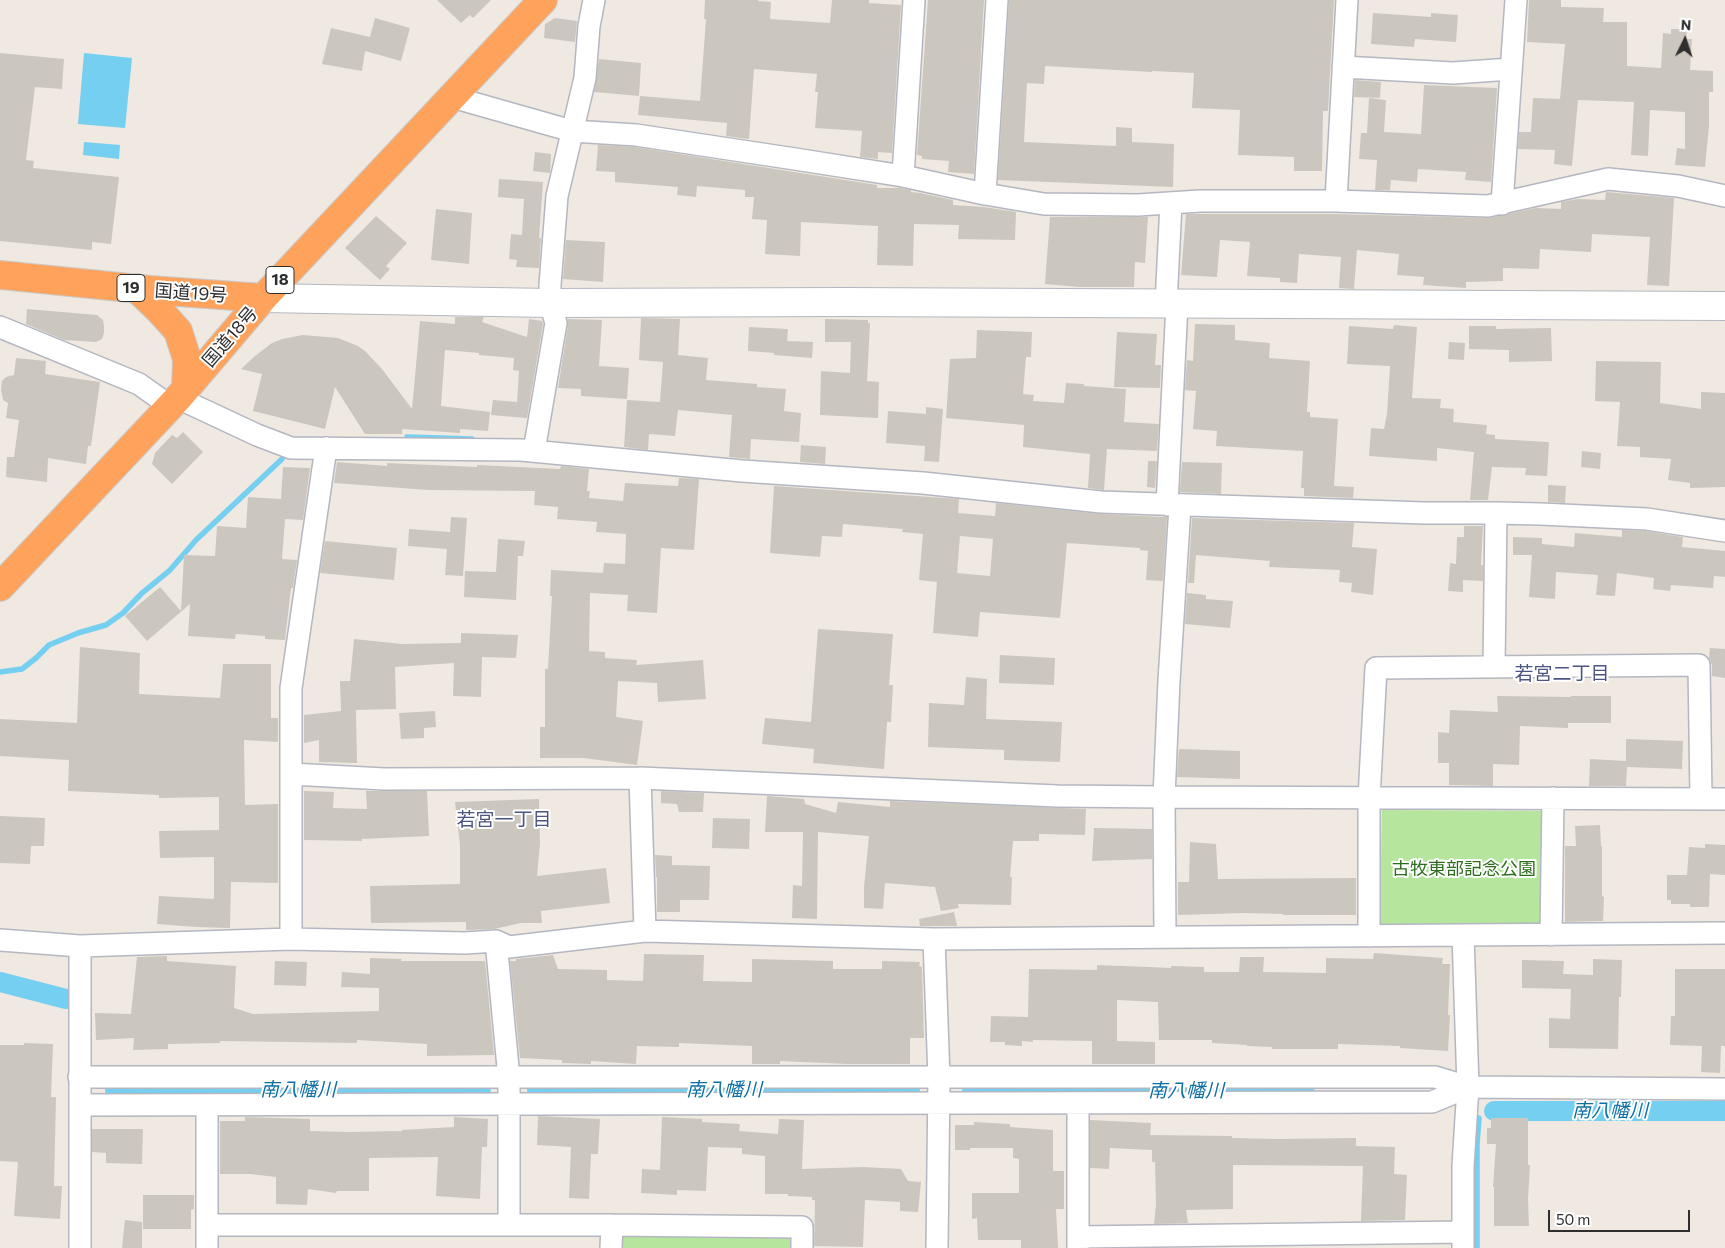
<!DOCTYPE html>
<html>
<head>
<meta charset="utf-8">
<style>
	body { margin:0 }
	#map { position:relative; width:1725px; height:1248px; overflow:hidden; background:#efe9e1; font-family:Commissioner,sans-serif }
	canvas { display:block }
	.north { position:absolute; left:1660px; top:15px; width:50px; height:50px; -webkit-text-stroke:4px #fff; paint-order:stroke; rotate:4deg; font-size:14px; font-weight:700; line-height:20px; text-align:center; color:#2e2e2e }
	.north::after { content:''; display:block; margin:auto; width:18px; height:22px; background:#2e2e2e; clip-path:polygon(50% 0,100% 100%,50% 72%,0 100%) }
	.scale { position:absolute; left:1548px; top:1210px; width:142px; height:22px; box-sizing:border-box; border:2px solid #2e2e2e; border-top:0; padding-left:6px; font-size:15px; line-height:18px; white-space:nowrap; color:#2e2e2e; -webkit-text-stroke:4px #fff; paint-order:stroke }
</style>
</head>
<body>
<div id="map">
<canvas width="1725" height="1248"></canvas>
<div class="north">N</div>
<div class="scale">50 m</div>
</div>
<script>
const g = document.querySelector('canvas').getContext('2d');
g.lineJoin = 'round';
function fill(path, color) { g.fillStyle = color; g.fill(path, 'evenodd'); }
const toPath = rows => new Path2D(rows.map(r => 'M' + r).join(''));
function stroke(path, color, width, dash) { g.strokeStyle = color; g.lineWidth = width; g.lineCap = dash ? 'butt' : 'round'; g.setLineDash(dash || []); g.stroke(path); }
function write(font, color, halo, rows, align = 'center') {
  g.font = font + ' Commissioner,"Noto Sans JP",sans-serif'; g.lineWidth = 4; g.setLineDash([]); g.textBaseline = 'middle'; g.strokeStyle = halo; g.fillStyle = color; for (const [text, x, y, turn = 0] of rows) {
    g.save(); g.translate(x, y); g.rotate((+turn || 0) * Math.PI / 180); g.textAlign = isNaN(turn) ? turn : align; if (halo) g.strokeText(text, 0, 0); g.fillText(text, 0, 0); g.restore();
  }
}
const green = toPath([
	[1382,810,1547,811,1546,928,1380,926],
	[612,1225,802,1227,802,1248,611,1248]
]);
const water = toPath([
	[84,53,132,58,125,128,78,124],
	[84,142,120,145,119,159,83,155]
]);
const stream = toPath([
	[407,437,472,439],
	[0,672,22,669,36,658,49,645,78,633,106,625,123,613,142,593,170,570,196,540,282,459],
	[1477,1248,1477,1144,1479,1118]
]);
const canal = toPath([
	[0,982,66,999],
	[115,1090,481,1089],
	[537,1090,910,1089],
	[972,1090,1305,1092],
	[1494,1111,1725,1111]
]);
const building = toPath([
	[437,0,491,0,473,18,470,15,461,23],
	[705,0,758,0,758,1,771,2,770,19,830,23,832,0,869,0,869,3,901,5,892,153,878,152,878,159,860,157,862,131,815,128,818,92,815,92,817,74,754,69,749,139,726,136,727,123,638,115,640,96,700,101,706,19,704,19],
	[928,0,984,0,974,174,948,172,949,161,922,159,922,156,917,155],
	[1009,0,1334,0,1328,111,1323,111,1322,171,1294,171,1294,157,1238,155,1240,110,1192,108,1194,73,1152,71,1152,72,1045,66,1044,84,1027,83,1024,142,1116,146,1116,127,1132,128,1132,142,1174,144,1173,187,998,180],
	[1529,0,1561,0,1561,7,1604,8,1603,22,1627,22,1627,66,1661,68,1663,33,1671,34,1671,29,1687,29,1686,39,1692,39,1690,70,1713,71,1713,92,1709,92,1709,126,1705,167,1675,165,1677,148,1685,149,1685,112,1650,110,1648,156,1631,155,1634,102,1578,100,1572,166,1554,164,1555,150,1518,149,1519,132,1531,132,1533,98,1560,99,1565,44,1527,42],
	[1373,13,1431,17,1431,13,1458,15,1456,42,1415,39,1414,47,1371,44],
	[375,18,410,28,401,61,365,51,362,71,322,64,331,28,370,37],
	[555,18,577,21,575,42,544,38,545,24],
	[0,53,64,59,62,89,35,87,26,160,34,161,33,168,119,177,111,244,92,242,92,250,0,241],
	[599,59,641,63,639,96,594,92],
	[1355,80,1381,82,1380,98,1354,97],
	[1424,85,1497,88,1491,182,1465,180,1466,172,1418,169,1417,182,1391,180,1390,190,1375,190,1377,160,1359,159,1361,133,1367,133,1369,98,1386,100,1384,132,1421,134],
	[598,145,635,147,877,185,877,188,901,188,911,190,911,192,920,193,953,200,953,205,984,207,1016,212,1015,240,958,239,959,225,914,224,913,266,877,265,878,226,801,222,800,256,765,254,767,220,752,219,754,197,745,197,745,190,697,186,696,197,677,195,678,187,615,182,615,172,596,171],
	[535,152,551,154,550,173,533,171],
	[499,179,543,182,539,238,541,238,539,268,516,267,517,260,509,259,511,234,522,235,524,199,498,197],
	[1606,192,1674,198,1669,286,1647,285,1650,237,1592,234,1591,252,1540,249,1539,269,1503,268,1503,281,1466,282,1466,288,1423,285,1424,277,1397,275,1399,254,1357,250,1354,289,1339,288,1341,257,1299,254,1297,283,1280,282,1280,278,1247,276,1250,242,1220,240,1217,277,1181,275,1186,214,1336,214,1488,218,1536,208,1561,209,1561,202,1578,199,1605,200],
	[436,209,472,213,469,264,431,260],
	[376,216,407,243,386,266,390,269,380,280,345,248],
	[1050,217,1148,217,1145,263,1135,262,1134,287,1079,287,1045,284],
	[566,240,605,242,603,282,563,279],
	[27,309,97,315,103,320,104,326,104,333,102,339,96,342,64,340,26,324],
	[455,317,484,317,482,322,527,337,529,319,542,321,543,324,527,418,491,415,493,400,517,402,519,371,513,370,514,358,479,355,479,353,445,350,441,406,490,412,488,431,460,429,460,433,402,429,402,434,365,434,335,387,325,429,253,411,262,374,241,369,255,356,272,343,282,339,303,335,338,338,358,346,365,351,382,369,412,409,420,321,455,324],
	[641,318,680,319,678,355,708,358,706,380,757,384,757,387,786,389,784,411,801,413,799,442,751,439,750,459,729,457,732,415,678,410,675,436,649,434,648,450,624,447,627,400,660,402,663,362,639,360],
	[568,319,602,320,599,366,629,368,627,399,581,396,581,389,558,388,568,325],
	[825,319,868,320,868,323,870,323,867,381,879,382,878,418,820,415,821,371,850,373,851,342,825,342],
	[1195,324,1235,325,1235,340,1270,343,1269,358,1310,361,1307,412,1310,412,1310,417,1338,419,1334,486,1354,487,1353,498,1304,496,1304,488,1301,488,1303,451,1216,446,1217,431,1193,429,1196,391,1185,390,1187,360,1193,361],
	[1394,325,1417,327,1412,398,1441,399,1440,408,1454,409,1453,422,1487,425,1486,434,1495,435,1495,439,1549,442,1547,476,1525,475,1526,468,1492,467,1488,500,1470,500,1474,452,1437,448,1437,461,1369,456,1371,428,1384,429,1387,414,1390,366,1347,364,1349,326,1393,329],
	[1469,326,1496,326,1496,329,1551,328,1552,361,1509,362,1509,350,1469,349],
	[749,327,788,329,787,341,813,342,812,358,774,355,774,353,748,351],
	[977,330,1032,332,1031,357,1026,357,1023,394,1034,395,1033,401,1064,403,1066,383,1084,384,1084,386,1126,389,1124,422,1159,424,1157,451,1107,449,1104,490,1088,488,1090,454,1023,447,1024,425,946,418,950,359,976,358],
	[1117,332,1157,334,1155,365,1161,365,1160,388,1114,387],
	[1449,342,1465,343,1464,360,1448,359],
	[16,358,46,361,45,374,100,382,91,446,88,446,86,464,48,458,47,482,6,477,7,457,14,457,19,420,6,418,8,403,3,400,1,390,2,381,6,377,14,375],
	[1596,361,1661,362,1660,403,1701,409,1701,392,1725,393,1725,487,1690,488,1690,483,1668,480,1671,459,1640,457,1640,447,1617,446,1620,402,1595,401],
	[926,407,943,409,939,462,924,461,925,446,886,443,888,411,926,414],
	[183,432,203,452,172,484,152,464,155,453,172,435,177,438],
	[801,445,826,447,825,464,800,462],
	[1582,451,1601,453,1600,469,1581,467],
	[1148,461,1157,461,1155,488,1147,487],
	[337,462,387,466,387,463,477,467,477,465,560,469,561,466,589,469,587,491,590,491,589,498,623,501,625,483,678,486,679,478,699,479,694,550,661,548,657,613,627,611,628,595,590,593,589,651,605,652,605,658,637,660,636,665,703,660,706,699,658,702,657,683,618,681,616,717,643,721,637,765,584,758,540,758,540,727,545,727,545,669,548,669,552,596,550,596,551,570,603,573,604,563,625,564,626,534,596,532,597,522,557,519,558,507,534,505,535,491,428,490,334,483],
	[1182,462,1222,463,1221,494,1180,492],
	[283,467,310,468,303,520,285,519,282,559,297,560,293,588,291,588,285,640,265,639,265,636,236,634,235,639,188,636,190,604,147,641,125,616,160,587,181,611,184,555,215,556,217,526,246,528,248,497,281,499],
	[1548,485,1566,486,1565,503,1548,502],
	[774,486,959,499,958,513,995,516,996,503,1100,514,1164,517,1167,517,1163,581,1146,580,1148,551,1140,550,1140,548,1067,543,1060,618,980,612,978,637,933,633,937,582,919,580,923,534,902,532,903,529,843,524,842,537,822,536,820,557,770,553],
	[960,536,993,539,990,576,957,573],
	[451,517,467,518,463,576,445,575,447,549,408,546,409,529,450,532],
	[1192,518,1354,523,1352,547,1377,549,1373,595,1351,592,1352,583,1339,582,1340,570,1269,567,1270,561,1196,555,1194,583,1188,583],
	[1464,526,1483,526,1481,565,1483,565,1483,581,1463,580,1463,592,1448,591,1450,563,1456,564,1457,537,1464,537],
	[1622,530,1646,531,1683,537,1682,547,1725,551,1725,577,1714,576,1713,588,1671,585,1670,591,1653,589,1654,578,1617,573,1615,596,1596,595,1598,575,1556,572,1555,599,1529,597,1532,555,1513,555,1513,537,1542,538,1542,544,1574,547,1575,533,1622,537],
	[498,539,525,541,523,556,518,556,516,600,464,597,465,571,496,572],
	[325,541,397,548,394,580,320,573],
	[1187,593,1206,595,1206,599,1233,601,1230,628,1185,624],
	[818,629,893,634,889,685,893,685,891,722,887,722,884,769,813,763,814,749,762,744,765,718,811,722],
	[461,633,518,635,516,658,482,657,481,697,453,696,454,663,395,667,396,709,356,710,357,763,319,762,319,740,304,743,304,715,341,711,340,681,350,681,354,639,402,644,461,643],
	[80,647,140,653,139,694,220,698,223,664,271,664,271,718,278,718,278,742,244,740,245,805,278,804,278,883,231,882,230,928,197,927,157,924,159,896,214,899,214,857,160,858,159,831,219,830,219,797,159,798,159,795,68,791,69,760,0,756,0,719,77,723],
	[1710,648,1725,649,1725,678,1712,676,1712,665,1709,658],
	[1000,655,1055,658,1054,685,999,683],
	[966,677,987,679,986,719,1062,722,1060,762,1004,760,1004,750,928,747,929,703,964,705],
	[1497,696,1571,697,1571,696,1611,696,1611,723,1568,723,1568,728,1520,726,1519,765,1493,764,1493,786,1449,785,1449,763,1438,763,1438,732,1449,733,1450,710,1498,712],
	[435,711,436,727,424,728,424,738,401,739,399,713],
	[1626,739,1683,741,1682,769,1627,767,1626,786,1589,786,1590,759,1626,761],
	[1179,749,1240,751,1240,779,1177,777],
	[304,791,334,792,333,808,367,809,366,791,427,791,429,836,362,839,362,841,304,840],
	[661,791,704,793,703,812,679,812,677,804,661,803],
	[767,796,804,799,805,804,836,813,838,802,890,807,890,801,1086,809,1085,835,1039,834,1039,841,1013,841,1010,877,1012,877,1011,905,958,904,959,908,941,911,935,887,885,883,883,909,864,908,864,887,869,836,818,832,817,919,792,918,793,885,802,886,803,832,765,832],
	[539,799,540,844,537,876,606,868,610,903,541,911,542,923,521,923,494,929,466,930,466,922,371,923,370,886,460,884,460,845,455,802],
	[0,816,45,818,44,846,31,846,30,864,0,863],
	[713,818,750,819,749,849,712,848],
	[1600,825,1601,846,1602,846,1602,896,1604,897,1603,921,1565,922,1565,846,1576,846,1575,826],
	[1094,828,1152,829,1152,859,1092,861],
	[1190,842,1216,844,1218,879,1356,878,1356,915,1283,915,1283,914,1244,913,1178,915,1178,882,1189,882],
	[1705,844,1725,845,1725,875,1710,874,1709,907,1690,907,1690,904,1671,904,1671,900,1667,900,1667,875,1687,875,1689,847,1705,848],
	[655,855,672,856,672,865,710,866,709,900,680,900,680,912,657,912,657,877,656,877],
	[954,912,957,926,920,926,919,919],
	[1374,953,1443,958,1442,964,1450,964,1448,1015,1450,1015,1448,1051,1400,1048,1400,1046,1338,1044,1338,1049,1272,1049,1272,1047,1247,1046,1247,1045,1212,1043,1212,1040,1159,1040,1158,1002,1117,1000,1117,1041,1155,1042,1155,1064,1092,1064,1092,1041,1033,1040,1033,1042,1022,1041,1022,1046,1005,1045,1005,1042,990,1042,991,1016,1028,1017,1029,969,1097,970,1097,965,1149,967,1171,968,1171,966,1204,967,1204,972,1239,972,1240,957,1264,957,1263,972,1326,973,1326,958,1373,959],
	[644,954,704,955,703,981,752,982,752,959,833,961,833,969,882,969,882,961,920,962,919,966,922,967,924,1038,910,1038,910,1064,847,1064,780,1061,780,1064,752,1064,752,1046,679,1043,679,1047,637,1046,636,1064,591,1061,591,1064,562,1063,562,1060,520,1058,510,961,516,961,516,959,553,955,558,969,607,970,607,980,643,981],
	[167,956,167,961,236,966,234,1008,253,1014,379,1011,379,988,341,987,342,972,370,974,370,958,402,959,401,961,485,961,494,1055,427,1056,427,1044,357,1040,357,1043,220,1041,220,1043,168,1044,168,1049,133,1050,134,1038,96,1040,95,1013,131,1014,137,957],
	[1593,959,1622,960,1621,997,1619,997,1618,1049,1549,1048,1549,1018,1570,1019,1571,989,1522,988,1522,960,1564,961,1563,974,1593,975],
	[275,961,307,962,306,986,274,985],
	[1675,969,1725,969,1725,1046,1721,1046,1720,1073,1701,1072,1702,1046,1670,1045,1671,1016,1675,1016],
	[24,1043,53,1044,51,1097,56,1097,54,1186,62,1186,60,1219,14,1216,18,1162,0,1161,0,1045,24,1045],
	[538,1116,600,1119,598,1154,591,1154,589,1199,569,1198,571,1147,537,1145],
	[245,1117,310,1119,310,1131,349,1132,402,1131,402,1130,454,1127,454,1117,488,1119,487,1147,482,1147,480,1199,436,1196,438,1157,369,1158,369,1191,337,1191,336,1193,308,1189,307,1205,276,1204,276,1177,250,1174,220,1174,220,1121,245,1121],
	[662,1117,702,1119,702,1122,740,1124,739,1131,778,1134,779,1119,804,1120,802,1169,863,1167,901,1169,908,1181,921,1182,918,1212,900,1211,900,1202,865,1200,863,1247,814,1246,815,1200,812,1200,812,1197,788,1196,788,1194,765,1194,765,1156,742,1154,742,1148,708,1147,706,1191,677,1190,677,1195,641,1193,642,1169,660,1170],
	[1491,1118,1528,1118,1528,1165,1530,1165,1528,1199,1529,1226,1494,1226,1494,1187,1493,1187,1496,1144,1487,1144,1487,1128,1491,1128],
	[1090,1120,1151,1123,1150,1135,1232,1136,1232,1138,1277,1139,1356,1138,1356,1146,1395,1147,1394,1174,1407,1175,1405,1220,1361,1221,1363,1166,1233,1165,1233,1209,1186,1210,1188,1223,1154,1224,1156,1205,1155,1162,1152,1162,1152,1150,1110,1148,1109,1169,1090,1168],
	[974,1122,1010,1124,1010,1127,1053,1130,1053,1171,1064,1171,1064,1209,1056,1209,1058,1248,1021,1248,1021,1240,978,1240,977,1218,972,1219,972,1193,1019,1193,1019,1159,1013,1158,1013,1148,970,1148,970,1150,955,1150,955,1125,974,1125],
	[92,1129,143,1129,142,1164,106,1163,106,1153,92,1152],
	[143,1195,194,1195,194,1209,191,1210,191,1229,143,1229],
	[125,1220,142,1222,142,1248,122,1248]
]);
const street = toPath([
	[1343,67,1453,73,1511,69],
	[452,97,572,131,636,135,795,159,903,176,985,194,1044,204,1138,205,1200,201,1336,201,1488,206,1608,179,1678,186,1725,196],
	[903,176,914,0],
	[985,194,997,0],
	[1336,201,1347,0],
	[1502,204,1516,0],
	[1166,304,1171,203],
	[0,327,139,384,170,406],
	[178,398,257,435,291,448,521,450,742,471,923,483,1101,502,1424,513,1496,513,1541,514,1647,519,1725,531],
	[534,451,556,323,550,303,550,285,557,196,585,78,589,26,594,0],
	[1167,505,1177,304],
	[1494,667,1496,513],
	[292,774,384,779,640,778,1057,796,1164,797,1725,799],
	[640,778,645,931],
	[1551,935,1553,798],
	[1369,936,1369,798,1376,668,1699,665,1701,798],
	[1165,937,1164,797,1169,681,1180,506],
	[291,939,291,688,326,448],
	[934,939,939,1078,937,1248],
	[0,940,80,946,291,939,465,943,496,941,509,947,645,931,934,939,1725,933],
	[496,941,509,1078,509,1224],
	[80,946,80,1248],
	[79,1077,1435,1077,1468,1087,1725,1089],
	[1078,1103,1078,1248],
	[80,1105,1432,1102,1468,1087],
	[207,1225,612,1225,802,1227,802,1248],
	[1078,1237,1463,1232],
	[207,1248,207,1105],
	[611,1248,612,1225],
	[1463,1248,1463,1166,1468,1087,1463,935]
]);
const secondary = toPath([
	[263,298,550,303,844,302,1725,306]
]);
const highway = toPath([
	[0,275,150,290,263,298],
	[136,288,160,311,178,331,187,359,186,388],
	[0,587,178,398,263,298,543,0]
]);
const shields = [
	[280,280,28],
	[131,288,28]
];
const shieldNames = [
	["18",280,280],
	["19",131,288]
];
const streetNames = [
	["国道19号",191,293,4],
	["国道18号",230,337,-49]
];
const parkNames = [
	["古牧東部記念公園",1464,869]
];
const neighbourhoodNames = [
	["若宮二丁目",1562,674],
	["若宮一丁目",504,820]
];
const waterNames = [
	["南八幡川",298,1090],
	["南八幡川",724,1090],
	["南八幡川",1186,1091],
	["南八幡川",1610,1111]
];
fill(green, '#b6e59e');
fill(water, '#75cff0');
stroke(stream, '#75cff0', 5.5);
stroke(canal, '#75cff0', 20);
fill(building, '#cbc7bf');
stroke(street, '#b4b7c1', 24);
stroke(secondary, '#b4b7c1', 30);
stroke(highway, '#c9c9c9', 30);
stroke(street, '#fff', 21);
stroke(secondary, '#fff', 28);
stroke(highway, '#ffa35c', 28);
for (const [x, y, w] of shields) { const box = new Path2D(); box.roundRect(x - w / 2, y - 13.5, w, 27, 4); g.fillStyle = '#fff'; g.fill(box); stroke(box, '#2e2e2e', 1); }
write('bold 16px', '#2e2e2e', null, shieldNames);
write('18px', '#2e2e2e', '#fff', streetNames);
write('18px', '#2c6e1b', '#fff', parkNames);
write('19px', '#4d5680', '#fff', neighbourhoodNames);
write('italic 19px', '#0d6fa3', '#fff', waterNames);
</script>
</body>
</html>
